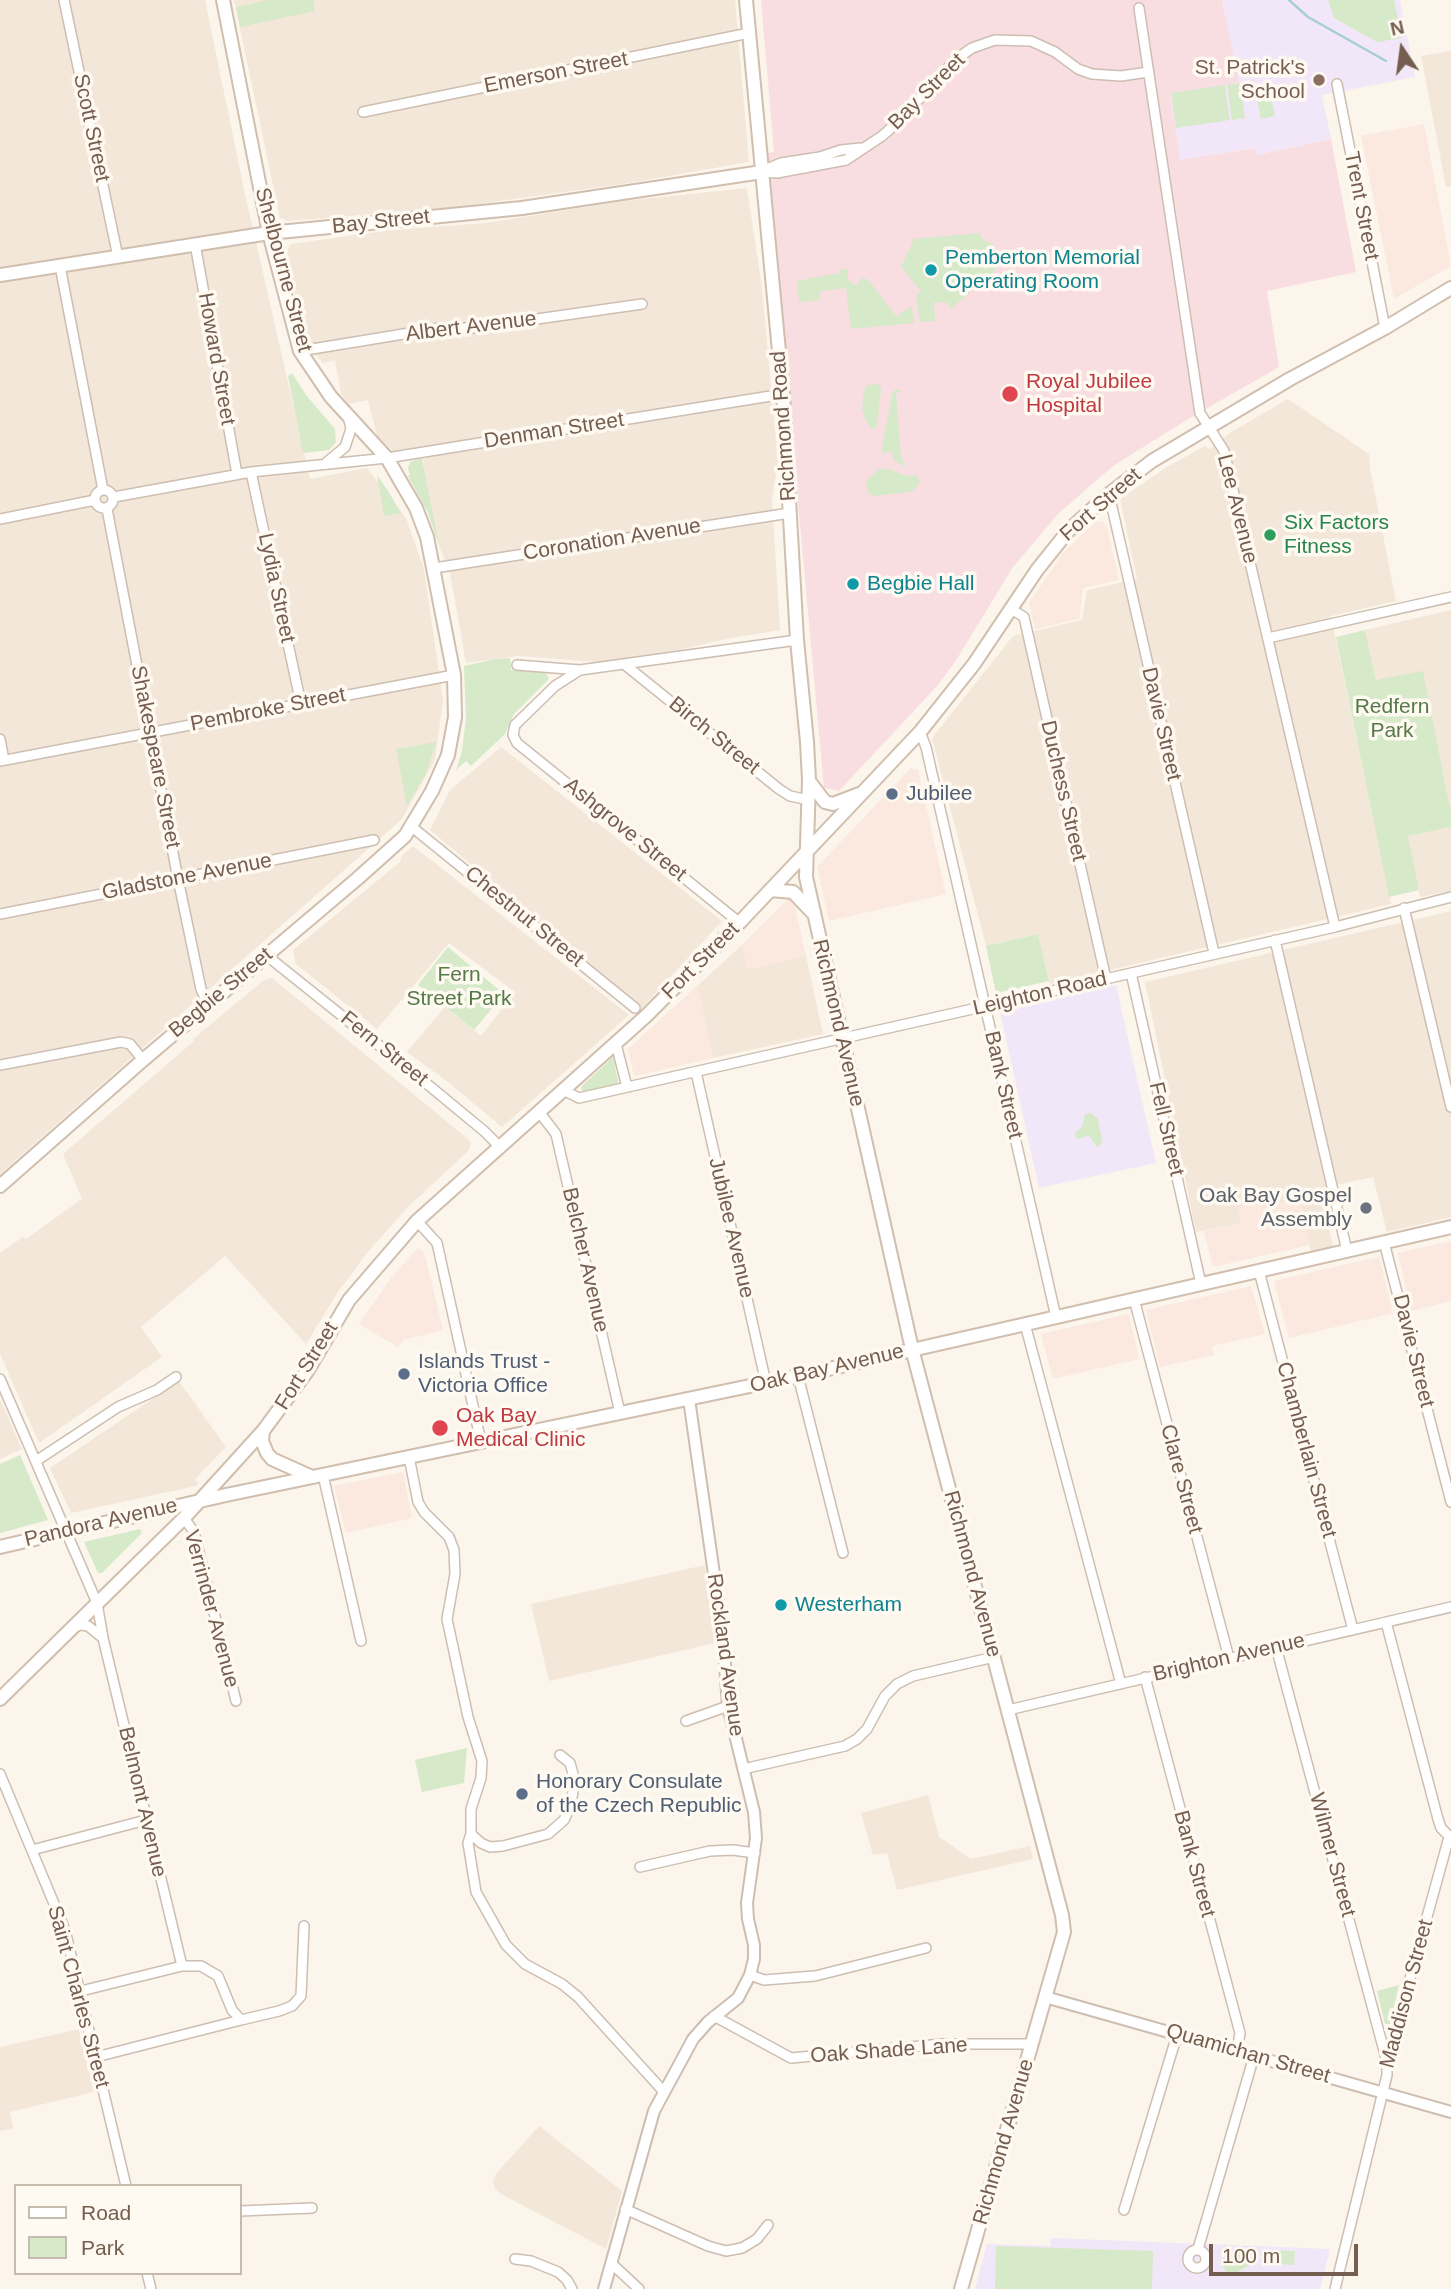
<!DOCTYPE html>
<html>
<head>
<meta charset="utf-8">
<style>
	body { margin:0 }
	#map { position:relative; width:1451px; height:2289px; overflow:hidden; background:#fbf5eb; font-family:Arial,sans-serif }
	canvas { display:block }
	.legend { position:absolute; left:14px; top:2184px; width:228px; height:91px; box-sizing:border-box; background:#fef9f1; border:2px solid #c7bbb0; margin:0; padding:9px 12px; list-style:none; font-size:21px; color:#755d4f }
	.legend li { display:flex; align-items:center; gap:14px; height:35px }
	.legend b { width:35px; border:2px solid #c7bbb0 }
	.north { position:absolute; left:1367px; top:14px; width:70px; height:70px; -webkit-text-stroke:5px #fef9f1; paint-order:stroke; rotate:347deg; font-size:19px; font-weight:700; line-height:28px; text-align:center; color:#755d4f }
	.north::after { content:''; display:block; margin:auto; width:24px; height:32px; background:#755d4f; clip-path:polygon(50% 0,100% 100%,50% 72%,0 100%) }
	.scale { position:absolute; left:1209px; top:2244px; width:149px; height:32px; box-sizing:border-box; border:4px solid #755d4f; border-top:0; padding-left:9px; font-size:21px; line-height:24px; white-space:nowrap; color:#755d4f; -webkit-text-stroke:5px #fef9f1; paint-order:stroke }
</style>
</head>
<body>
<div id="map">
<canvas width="1451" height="2289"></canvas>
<ul class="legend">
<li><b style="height:9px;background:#fff"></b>Road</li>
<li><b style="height:19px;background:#d6e9c9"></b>Park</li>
</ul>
<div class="north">N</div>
<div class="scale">100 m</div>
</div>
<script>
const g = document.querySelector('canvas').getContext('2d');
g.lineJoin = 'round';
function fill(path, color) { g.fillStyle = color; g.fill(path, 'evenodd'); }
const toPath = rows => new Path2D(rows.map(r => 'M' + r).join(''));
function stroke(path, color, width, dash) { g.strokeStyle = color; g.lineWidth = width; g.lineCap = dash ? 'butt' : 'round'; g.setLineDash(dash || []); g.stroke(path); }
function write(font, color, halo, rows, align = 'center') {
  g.font = font + ' Arial,sans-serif'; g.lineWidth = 7; g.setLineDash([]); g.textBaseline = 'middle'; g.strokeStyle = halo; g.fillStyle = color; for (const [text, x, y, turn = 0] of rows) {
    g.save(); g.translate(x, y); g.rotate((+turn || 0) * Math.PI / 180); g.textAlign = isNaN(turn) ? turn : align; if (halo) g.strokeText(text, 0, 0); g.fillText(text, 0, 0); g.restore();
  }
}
const residential = toPath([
	[0,0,205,0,245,194,310,479,367,468,406,518,424,569,443,700,435,760,402,819,0,1174],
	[234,0,735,0,749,162,623,184,448,208,289,221,280,218],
	[1451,51,1451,186,1446,187,1421,56],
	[747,188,762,288,778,462,772,500,780,630,731,638,635,660,599,662,518,656,466,663,450,573,437,540,421,448,394,452,377,436,368,400,349,404,341,394,335,360,323,363,305,342,286,254,291,244,391,230,486,223,624,201],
	[1288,399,1369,454,1370,469,1396,601,1331,616,1391,904,1050,984,1038,934,986,946,932,738,1013,636,1082,620,1087,590,1137,579,1120,499,1167,467,1205,446,1210,449,1231,432],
	[1451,610,1451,813,1423,672,1376,680,1365,630],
	[501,747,722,921,642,1008,430,830,450,790],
	[1451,827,1451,891,1420,897,1407,836],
	[413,846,629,1015,502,1127,448,1082,407,1052,445,1007,481,1036,515,992,449,943,377,1029,296,964,293,950,400,862,402,855],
	[1451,911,1451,1217,1387,1232,1373,1177,1321,1188,1333,1247,1311,1251,1300,1199,1261,1207,1260,1202,1238,1207,1241,1223,1196,1232,1145,982],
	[742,945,748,969,806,956,823,1034,713,1058,697,986],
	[272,978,468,1139,471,1143,469,1150,408,1207,367,1253,338,1292,306,1344,225,1256,141,1327,162,1357,39,1443,0,1354,0,1253,23,1237,26,1239,82,1199,63,1154,194,1041,193,1039,264,980],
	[179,1381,226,1447,195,1479,198,1484,196,1486,71,1513,50,1468],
	[0,1399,22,1449,0,1459],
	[705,1565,715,1643,549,1681,531,1604],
	[928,1795,939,1837,971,1859,1030,1846,1033,1859,897,1890,887,1853,873,1855,861,1813],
	[79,2029,94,2092,10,2112,13,2128,0,2131,0,2047],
	[539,2126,622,2191,606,2249,501,2194,495,2189,493,2182,496,2174]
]);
const commercial = toPath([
	[1424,124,1451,266,1394,299,1361,136],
	[1098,521,1104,523,1107,527,1119,580,1083,588,1079,619,1035,629,1029,603,1063,553,1093,523],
	[911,768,918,770,946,894,829,921,817,867],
	[788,899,794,902,806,956,748,969,742,945],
	[697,986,713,1058,634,1076,628,1049],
	[1300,1199,1310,1245,1213,1267,1204,1231,1241,1223,1238,1207,1260,1202,1262,1207],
	[1451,1241,1451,1301,1411,1311,1398,1253],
	[419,1249,424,1252,443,1330,403,1340,398,1347,359,1324,391,1278,416,1250],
	[1379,1257,1393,1313,1289,1338,1274,1281],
	[1251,1286,1265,1334,1212,1346,1214,1355,1160,1367,1146,1310],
	[1129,1314,1139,1359,1053,1379,1041,1334],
	[403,1472,412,1518,346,1533,334,1486]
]);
const education = toPath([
	[1222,0,1400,0,1415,77,1322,95,1331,139,1255,155,1254,148,1180,160,1170,93,1238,83],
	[1116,985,1156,1163,1039,1188,1000,1012],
	[1051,2238,1330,2249,1320,2289,975,2289,987,2244,1050,2246]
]);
const medical = toPath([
	[761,0,1222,0,1239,83,1170,93,1180,160,1255,148,1256,155,1331,139,1356,272,1267,291,1279,367,1185,421,1113,466,1059,513,1013,567,955,662,937,686,839,791,824,788,766,153,774,152]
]);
const green = toPath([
	[269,0,313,0,315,11,240,27,236,7],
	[1328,0,1394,0,1402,38,1377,42,1334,18],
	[1240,83,1245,118,1232,120,1227,85],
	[1225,85,1230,120,1176,128,1171,93],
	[1270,93,1275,116,1261,119,1256,95],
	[979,233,985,242,993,243,994,258,987,259,985,249,962,253,960,259,968,262,982,260,984,270,995,265,995,270,950,310,949,303,934,302,935,321,920,322,916,296,921,291,901,267,914,239],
	[839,269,848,269,848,280,856,286,863,277,870,282,896,316,912,306,914,323,851,329,846,288,820,291,820,300,799,302,797,281,839,273],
	[292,373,306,395,335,429,336,442,329,450,303,453,288,376],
	[874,384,880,385,881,390,877,427,874,429,871,428,865,419,862,409,864,392,867,386],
	[899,389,902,392,896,393,901,458,906,464,904,466,894,461,892,453,888,451,882,454,882,449,892,393,895,390],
	[422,458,438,540,437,540,428,513,408,476,410,475,408,469,410,462],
	[879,469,889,469,903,475,917,476,920,483,914,490,909,492,876,496,869,494,865,483],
	[377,475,388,491,401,513,384,516],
	[1365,630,1376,680,1423,671,1451,813,1451,827,1408,836,1419,890,1389,897,1336,637],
	[510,658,511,670,546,673,549,679,514,714,505,734,471,766,466,761,456,770,462,751,466,719,464,666,496,659],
	[436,742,426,773,407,806,396,749],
	[1038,934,1049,981,996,993,986,946],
	[448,947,498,989,497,1002,474,1030,418,985],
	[613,1057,619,1085,584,1093,582,1091,581,1087],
	[1091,1113,1098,1119,1102,1140,1100,1146,1097,1147,1089,1136,1076,1139,1075,1133,1082,1127,1085,1114],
	[20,1455,48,1520,0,1533,0,1464],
	[140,1529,142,1533,102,1573,98,1573,84,1542],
	[467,1748,464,1783,422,1792,415,1760],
	[1399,1985,1390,2024,1385,2024,1377,1991],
	[996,2246,1153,2251,1152,2289,995,2289],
	[1242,2249,1251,2264,1229,2277,1220,2261],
	[1268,2250,1295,2251,1294,2265,1267,2264]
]);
const stream = toPath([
	[1289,0,1308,17,1386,61]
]);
const minor = toPath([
	[64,0,118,257],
	[1139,8,1200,413,1224,451,1335,927],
	[1337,84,1385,328],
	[363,112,749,33],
	[762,171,781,163,820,157,841,150,861,148],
	[762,172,777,173,846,160,882,136,897,123,955,60,972,48,995,40,1031,41,1055,52,1078,69,1092,74,1121,76,1148,72],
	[195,244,237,474],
	[60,266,103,490],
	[300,351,440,328,474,328,642,304],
	[327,462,345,447,351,429,348,416],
	[251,472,301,704],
	'95 499a9 9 0 1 1 18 0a9 9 0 1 1-18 0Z',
	[1109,494,1214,953],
	[114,497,251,472,387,458,783,394],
	[107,509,178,879,201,989,208,1005],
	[0,519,95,500],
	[434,568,790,513],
	[1011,609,1024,617,1106,979],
	[1268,638,1451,597],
	[624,664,779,789,790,796,809,800],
	[517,665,580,670,797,640],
	[580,670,555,686,515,725,513,735,517,743,740,923],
	[920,732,926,747,1056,1317],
	[0,739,4,760],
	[0,761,454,675],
	[412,827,635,1008],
	[1404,908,1451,1107],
	[0,914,374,840],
	[1275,940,1347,1251],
	[266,955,432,1088,484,1131,499,1146],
	[1131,973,1201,1284],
	[616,1044,627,1087],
	[0,1065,121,1042,130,1044,143,1060],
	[696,1072,766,1383],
	[565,1091,579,1098,1335,927,1451,897],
	[540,1113,556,1134,620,1413],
	[417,1221,437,1243,481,1442],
	[1384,1242,1451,1502],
	[1259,1271,1353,1630],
	[1134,1299,1229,1658],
	[1025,1324,1121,1684],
	[798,1376,843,1553],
	[0,1379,97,1603,103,1638,182,1966],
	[409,1457,418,1502,424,1512,449,1537,454,1550,455,1574,447,1619,468,1717,482,1761,481,1778,471,1809,471,1834,468,1843,476,1892,506,1945,525,1964,562,1984,578,1997,664,2092],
	[36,1461,118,1407,157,1390,176,1377],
	[323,1475,361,1641],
	[184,1518,194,1532,236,1701],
	[1386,1622,1438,1819,1441,1828,1451,1838],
	[74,1627,81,1625,88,1626,103,1638],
	[1276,1647,1387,2062],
	[1145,1677,1240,2033,1237,2052],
	[1008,1710,1451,1607],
	[686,1721,728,1706],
	[743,1769,845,1746,857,1739,867,1729,885,1696,897,1684,913,1676,994,1657],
	[0,1774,65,1930,126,2186],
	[471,1834,481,1843,490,1847,503,1846,548,1834,564,1820,570,1807,573,1792,573,1774,570,1763,560,1755],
	[32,1850,146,1820],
	[640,1867,710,1851,733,1850,755,1853],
	[750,1975,764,1980,815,1976,926,1948],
	[81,1991,182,1966,201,1966,218,1976,232,2010,241,2020,279,2011,292,2006,301,1996,304,1926],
	[714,2016,791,2058,942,2044,1031,2044],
	[96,2057,241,2020],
	[625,2209,708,2246,726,2251,742,2248,757,2239,768,2225],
	[1124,2210,1177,2035],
	[240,2211,312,2208],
	[1198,2249,1254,2056],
	'1188 2259a9 9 0 1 1 18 0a9 9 0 1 1-18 0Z',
	[515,2259,531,2261,558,2272,567,2280,572,2289],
	[611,2263,639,2289],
	[147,2273,151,2289],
	[1335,2289,1387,2075,1387,2062,1449,1837]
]);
const tertiary = toPath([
	[1045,1997,1451,2112],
	[604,2289,654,2111,693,2039,708,2022,738,1998,750,1975,754,1959,754,1945,748,1919,747,1903,756,1838,754,1812,728,1706,723,1637,689,1399]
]);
const secondary = toPath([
	[746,0,783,394,797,640,807,742,809,780,806,877,912,1349,1062,1915,1064,1932,961,2289],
	[0,275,269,233,522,208,762,172],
	[809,781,825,802,833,804,859,794],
	[770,890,793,892,812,912],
	[0,1186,143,1060,357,879,405,836,432,791,448,755,455,717,454,675,427,537,416,508,387,458,331,397,300,351,269,233,223,0],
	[263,1431,262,1441,267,1453,272,1459,312,1477],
	[0,1547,226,1495,798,1376,1451,1227],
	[0,1699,184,1518,263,1431,308,1370,349,1300,417,1221,646,1016,741,921,920,732,974,664,1037,570,1069,530,1109,494,1152,461,1290,379,1385,328,1451,288]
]);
const markers = [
	[1319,80,7,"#8d6e63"],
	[931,270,7,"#0f9aa8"],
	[1010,394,9,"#e0444e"],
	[1270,535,7,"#2e9e5b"],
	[853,584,7,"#0f9aa8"],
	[892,794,7,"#5c6f8a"],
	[1366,1208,7,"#6b7280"],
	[404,1374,7,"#5c6f8a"],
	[440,1428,9,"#e0444e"],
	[781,1605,7,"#0f9aa8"],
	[522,1794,7,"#5c6f8a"]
];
const educationNames = [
	["St. Patrick's",1305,68],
	["School",1305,92]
];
const streetNames = [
	["Emerson Street",556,73,-11],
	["Bay Street",927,92,-45],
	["Scott Street",91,128,78],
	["Trent Street",1361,206,79],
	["Bay Street",381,222,-6],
	["Shelbourne Street",283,270,75],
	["Albert Avenue",471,327,-7],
	["Howard Street",216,359,80],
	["Richmond Road",784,426,-94],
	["Denman Street",554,431,-9],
	["Fort Street",1101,505,-41],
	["Lee Avenue",1237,509,76],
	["Coronation Avenue",612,540,-9],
	["Lydia Street",276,588,78],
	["Pembroke Street",268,710,-11],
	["Davie Street",1161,724,77],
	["Birch Street",714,736,39],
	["Shakespeare Street",155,757,79],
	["Duchess Street",1063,791,77],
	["Ashgrove Street",625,830,39],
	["Gladstone Avenue",187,877,-11],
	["Chestnut Street",524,917,39],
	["Fort Street",701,961,-45],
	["Begbie Street",221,993,-40],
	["Leighton Road",1040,994,-13],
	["Richmond Avenue",838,1023,77],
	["Fern Street",384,1049,39],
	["Bank Street",1003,1085,77],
	["Fell Street",1166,1129,77],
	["Jubilee Avenue",731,1228,77],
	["Belcher Avenue",585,1260,77],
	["Davie Street",1413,1351,76],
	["Fort Street",307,1366,-58],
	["Oak Bay Avenue",827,1369,-13],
	["Chamberlain Street",1306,1450,75],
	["Clare Street",1181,1479,75],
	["Pandora Avenue",101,1523,-13],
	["Richmond Avenue",972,1574,75],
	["Verrinder Avenue",211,1609,75],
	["Rockland Avenue",725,1655,82],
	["Brighton Avenue",1229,1658,-13],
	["Belmont Avenue",142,1802,77],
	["Wilmer Street",1332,1855,75],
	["Bank Street",1194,1864,75],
	["Maddison Street",1407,1994,-75],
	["Saint Charles Street",78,1997,75],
	["Oak Shade Lane",889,2051,-4],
	["Quamichan Street",1248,2054,16],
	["Richmond Avenue",1004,2142,-74]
];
const cultureNames = [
	["Pemberton Memorial",945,258],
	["Operating Room",945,282],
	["Begbie Hall",867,584],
	["Westerham",795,1605]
];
const healthNames = [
	["Royal Jubilee",1026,382],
	["Hospital",1026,406],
	["Oak Bay",456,1416],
	["Medical Clinic",456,1440]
];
const leisureNames = [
	["Six Factors",1284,523],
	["Fitness",1284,547]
];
const parkNames = [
	["Redfern",1392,707],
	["Park",1392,731],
	["Fern",459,975],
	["Street Park",459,999]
];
const serviceNames = [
	["Jubilee",906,794],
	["Islands Trust -",418,1362],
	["Victoria Office",418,1386],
	["Honorary Consulate",536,1782],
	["of the Czech Republic",536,1806]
];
const worshipNames = [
	["Oak Bay Gospel",1352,1196],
	["Assembly",1352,1220]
];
fill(residential, '#f3e7d9');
fill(commercial, '#fbe8df');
fill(education, '#f2e7f8');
fill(medical, '#f9dee1');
fill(green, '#d6e9c9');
stroke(stream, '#a7ced5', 2.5);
stroke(minor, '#cdbeb1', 12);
stroke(tertiary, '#cdbeb1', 14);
stroke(secondary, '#d0beae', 16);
stroke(minor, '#fff', 9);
stroke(tertiary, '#fff', 10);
stroke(secondary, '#fff', 12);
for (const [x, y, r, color] of markers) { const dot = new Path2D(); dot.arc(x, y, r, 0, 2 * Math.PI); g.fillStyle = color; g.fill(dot); stroke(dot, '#fef9f1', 2.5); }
write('21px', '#785e54', '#fef9f1', educationNames, 'right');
write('21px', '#755d4f', '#fef9f1', streetNames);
write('21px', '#0d838f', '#fef9f1', cultureNames, 'left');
write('21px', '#be3a42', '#fef9f1', healthNames, 'left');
write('21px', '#27864d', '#fef9f1', leisureNames, 'left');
write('21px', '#557a47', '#fef9f1', parkNames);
write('21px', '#4e5e75', '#fef9f1', serviceNames, 'left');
write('21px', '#5b616d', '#fef9f1', worshipNames, 'right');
</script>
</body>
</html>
